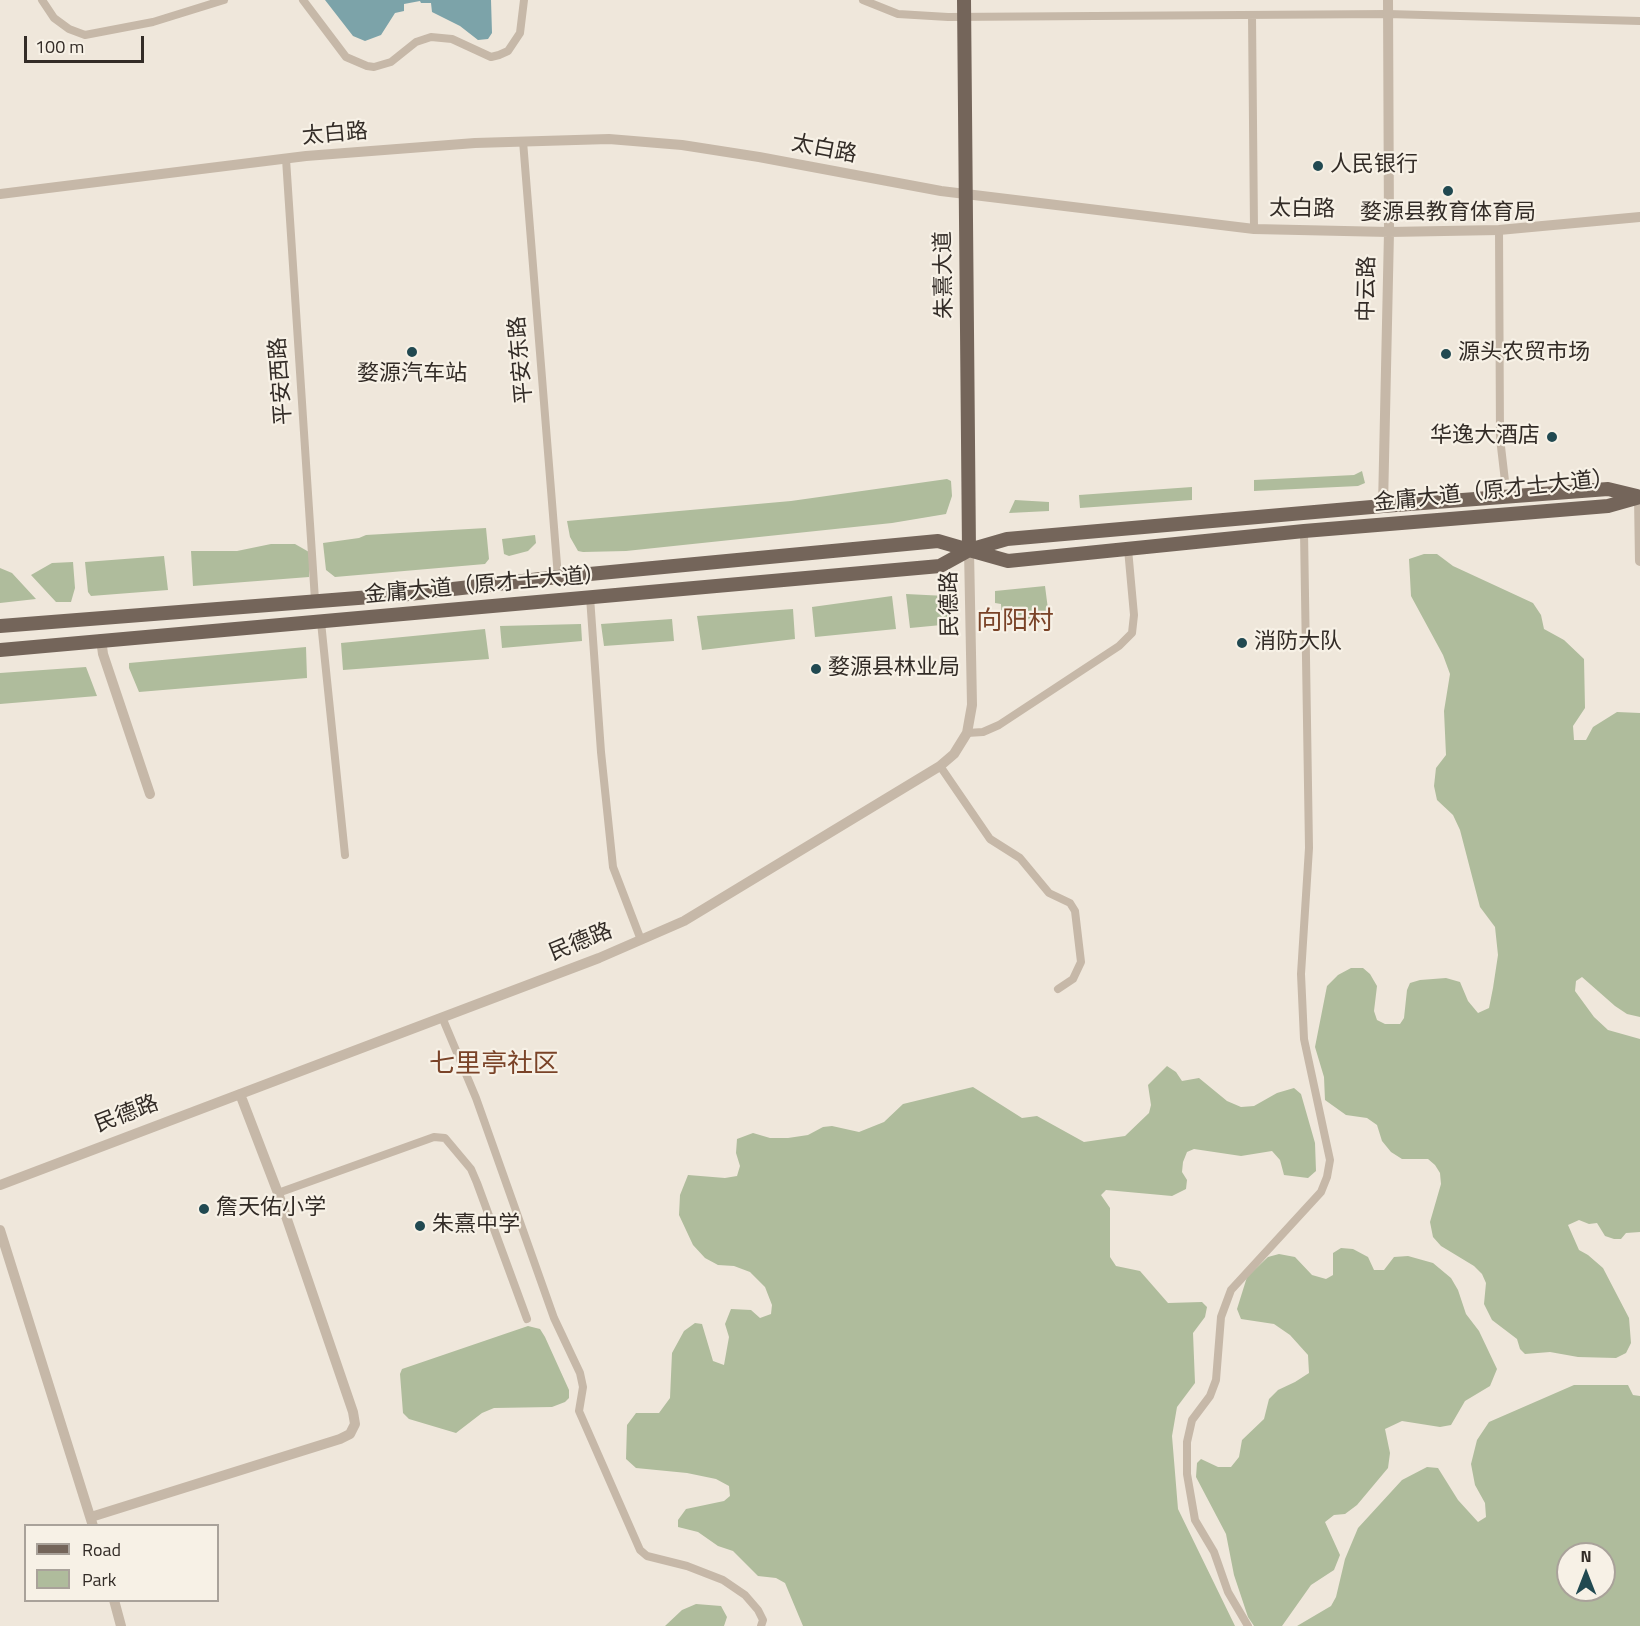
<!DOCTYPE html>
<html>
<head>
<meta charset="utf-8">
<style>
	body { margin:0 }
	#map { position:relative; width:1640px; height:1626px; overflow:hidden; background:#efe7db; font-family:"Titillium Web",sans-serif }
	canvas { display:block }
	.legend { position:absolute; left:24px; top:1524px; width:195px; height:78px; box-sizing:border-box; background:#f7f1e6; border:2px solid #a9a29a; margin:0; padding:8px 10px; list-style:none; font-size:18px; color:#332c27 }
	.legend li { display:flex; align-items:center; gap:12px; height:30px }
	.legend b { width:30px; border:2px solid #a9a29a }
	.north { position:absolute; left:1556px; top:1542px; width:60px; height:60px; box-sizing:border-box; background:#f7f1e6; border:2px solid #a9a29a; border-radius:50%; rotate:0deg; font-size:16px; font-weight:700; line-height:24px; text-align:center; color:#332c27 }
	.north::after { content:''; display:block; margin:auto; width:21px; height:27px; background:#214951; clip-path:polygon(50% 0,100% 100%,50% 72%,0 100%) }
	.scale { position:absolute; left:24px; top:36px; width:120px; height:27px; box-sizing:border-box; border:3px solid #332c27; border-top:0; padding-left:8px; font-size:18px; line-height:21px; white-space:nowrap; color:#332c27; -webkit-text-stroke:4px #f7f1e6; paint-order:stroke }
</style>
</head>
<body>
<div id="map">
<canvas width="1640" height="1626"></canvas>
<ul class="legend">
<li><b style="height:8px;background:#74655a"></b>Road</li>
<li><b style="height:16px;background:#afbc9c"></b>Park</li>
</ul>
<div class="north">N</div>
<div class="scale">100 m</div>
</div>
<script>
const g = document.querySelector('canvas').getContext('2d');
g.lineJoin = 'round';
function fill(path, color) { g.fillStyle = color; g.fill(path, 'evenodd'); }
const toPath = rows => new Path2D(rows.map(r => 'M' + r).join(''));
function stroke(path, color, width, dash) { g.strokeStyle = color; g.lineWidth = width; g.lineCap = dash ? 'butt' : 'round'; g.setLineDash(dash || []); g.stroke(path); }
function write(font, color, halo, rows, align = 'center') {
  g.font = font + ' "Titillium Web","Noto Sans SC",sans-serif'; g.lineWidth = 4.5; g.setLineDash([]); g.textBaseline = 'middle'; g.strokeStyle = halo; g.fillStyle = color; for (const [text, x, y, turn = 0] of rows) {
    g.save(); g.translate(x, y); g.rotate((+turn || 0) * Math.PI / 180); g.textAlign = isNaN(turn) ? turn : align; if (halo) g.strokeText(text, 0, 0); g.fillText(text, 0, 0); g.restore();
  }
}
const green = toPath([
	[1362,471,1365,483,1358,486,1254,491,1254,480,1354,475],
	[947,479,951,481,952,496,946,514,892,523,626,551,583,552,578,551,570,537,567,521,791,501],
	[1192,487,1192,500,1080,508,1079,495],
	[1015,500,1049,502,1049,511,1009,513],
	[486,528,489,559,485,564,335,577,326,570,323,543,359,538,366,535],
	[535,535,536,543,528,551,509,556,504,554,502,539],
	[271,544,295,544,309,552,309,577,193,586,191,551,237,551],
	[1424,554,1437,554,1453,566,1533,603,1541,615,1544,629,1564,640,1584,659,1585,708,1573,726,1574,740,1586,740,1593,727,1617,712,1640,713,1640,1017,1627,1014,1615,1006,1582,977,1576,981,1575,991,1594,1017,1608,1030,1640,1039,1640,1232,1626,1233,1621,1239,1614,1239,1605,1236,1597,1223,1589,1224,1579,1220,1568,1225,1579,1250,1588,1255,1603,1268,1629,1318,1631,1343,1626,1353,1616,1358,1578,1357,1550,1352,1525,1354,1520,1349,1517,1339,1492,1320,1484,1304,1486,1283,1482,1274,1474,1266,1441,1246,1433,1237,1430,1222,1441,1184,1440,1173,1435,1165,1428,1159,1402,1159,1391,1152,1382,1141,1377,1125,1367,1118,1346,1115,1325,1100,1324,1077,1315,1047,1327,986,1338,975,1351,968,1363,968,1370,974,1377,986,1374,1011,1377,1020,1385,1024,1400,1024,1404,1018,1407,990,1410,983,1420,980,1446,978,1460,982,1468,1001,1478,1013,1489,1008,1493,988,1498,955,1495,927,1480,907,1460,830,1453,815,1437,800,1434,786,1436,768,1446,755,1444,711,1450,674,1443,655,1411,596,1409,559],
	[164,556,168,590,91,596,88,592,85,562],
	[73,562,75,588,71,602,56,602,31,575,52,563],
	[0,568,12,573,36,599,0,603],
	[1045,586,1049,617,1002,621,1001,604,995,603,995,591],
	[906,594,946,596,952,603,952,624,910,628],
	[892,596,896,629,815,637,812,607],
	[793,609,795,639,702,650,697,616],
	[672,619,674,641,604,646,601,624],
	[581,624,582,641,502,648,500,626],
	[485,629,489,659,343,670,341,643],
	[306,647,307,678,139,692,129,668,129,663],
	[86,667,97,696,0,704,0,673],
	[1167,1066,1176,1072,1182,1081,1199,1078,1227,1101,1241,1107,1254,1106,1277,1093,1294,1088,1301,1094,1315,1143,1316,1171,1308,1178,1284,1175,1280,1160,1272,1151,1241,1156,1194,1149,1187,1152,1183,1162,1182,1172,1187,1180,1186,1189,1172,1196,1106,1190,1101,1195,1110,1208,1110,1257,1116,1266,1140,1271,1168,1303,1202,1302,1207,1307,1205,1317,1193,1333,1195,1383,1177,1407,1172,1436,1178,1509,1235,1626,803,1626,785,1583,776,1578,758,1576,733,1551,718,1546,698,1532,678,1527,678,1520,686,1509,724,1501,730,1496,729,1486,716,1479,687,1473,636,1468,626,1459,627,1425,636,1413,659,1413,670,1398,672,1353,684,1331,695,1323,702,1324,713,1361,724,1365,729,1337,725,1324,731,1309,751,1310,760,1318,771,1314,772,1305,765,1287,750,1272,734,1266,718,1265,705,1258,693,1245,679,1215,680,1195,688,1175,725,1178,737,1176,740,1166,736,1153,737,1139,753,1133,770,1138,788,1138,808,1135,823,1127,832,1126,859,1132,884,1122,903,1104,973,1087,1022,1118,1037,1116,1084,1142,1125,1136,1149,1113,1151,1105,1148,1085],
	[1341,1248,1353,1249,1368,1257,1374,1270,1384,1270,1394,1257,1408,1256,1433,1263,1451,1278,1458,1290,1466,1314,1479,1331,1497,1369,1490,1386,1465,1401,1451,1425,1440,1427,1402,1421,1385,1429,1390,1453,1388,1468,1357,1505,1345,1514,1334,1515,1325,1522,1340,1555,1334,1570,1311,1585,1282,1626,1254,1626,1248,1617,1234,1575,1226,1534,1196,1477,1197,1463,1201,1459,1218,1467,1231,1467,1239,1457,1242,1440,1264,1419,1269,1399,1278,1390,1295,1382,1309,1373,1308,1355,1290,1335,1274,1324,1241,1319,1237,1309,1247,1277,1268,1257,1279,1254,1295,1257,1312,1275,1326,1279,1333,1275,1333,1253],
	[528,1326,540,1329,545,1337,569,1390,569,1398,565,1402,552,1407,494,1408,482,1413,456,1433,409,1419,403,1413,400,1374,402,1369],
	[1574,1385,1628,1385,1633,1395,1640,1396,1640,1626,1297,1626,1331,1606,1336,1597,1345,1559,1358,1528,1402,1480,1427,1467,1438,1468,1458,1500,1478,1522,1486,1517,1485,1503,1475,1485,1471,1464,1477,1440,1489,1422],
	[1568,1554,1604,1554,1604,1590,1568,1590],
	[696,1604,721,1606,727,1617,724,1626,665,1626,682,1610]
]);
const water = toPath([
	[325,0,491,0,492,33,488,39,478,40,460,26,432,12,431,3,421,3,420,1,404,4,404,11,395,13,381,35,365,41,353,36]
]);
const minor = toPath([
	[42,0,54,18,69,29,85,35,153,22,224,0],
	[303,0,346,57,367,66,374,67,391,62,416,42,431,37,452,39,491,57,499,55,508,51,520,33,524,0],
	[863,0,898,14,948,17,1388,14,1640,21],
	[1252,15,1254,229],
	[523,141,558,577],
	[286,159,315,600],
	[1499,230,1500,438,1505,481],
	[590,597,601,752,613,867,641,940],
	[321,622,345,855],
	[967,733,983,732,999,725,1119,646,1132,633,1134,615,1128,549],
	[940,766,990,839,1020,858,1049,893,1070,903,1075,911,1081,962,1073,979,1058,989],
	[442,1017,476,1098,554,1318,580,1373,583,1387,579,1411,640,1550,647,1556,687,1566,723,1580,745,1595,758,1610,763,1620,761,1626],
	[278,1193,434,1137,445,1138,471,1169,477,1183,527,1319],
	[1248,1626,1228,1592,1214,1552,1195,1520,1187,1474,1187,1442,1192,1420,1210,1396,1216,1380,1221,1317,1231,1290,1321,1192,1327,1177,1330,1160,1304,1039,1301,974,1309,848,1304,531]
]);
const tertiary = toPath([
	[0,194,306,156,475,143,609,139,682,145,759,157,941,191,1254,229,1389,232,1499,230,1640,217],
	[1639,497,1640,561],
	[1383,506,1389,232,1388,0],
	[101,639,103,654,150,794],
	[0,1185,599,958,684,921,940,766,954,754,967,733,972,705,969,550],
	[0,1230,93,1526],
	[91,1517,340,1439,350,1434,355,1424,353,1412,278,1193,240,1094],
	[114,1600,121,1626]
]);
const primary = toPath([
	[964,0,969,550],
	[0,626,409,594,558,577,938,541,969,550,1007,539,1383,506,1608,489,1637,496],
	[0,650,940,566,969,550,1008,561,1304,531,1608,506,1640,497]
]);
const markers = [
	[1318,166,6,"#214951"],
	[1448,191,6,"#214951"],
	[412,352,6,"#214951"],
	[1446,354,6,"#214951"],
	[1552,437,6,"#214951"],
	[1242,643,6,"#214951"],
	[816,669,6,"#214951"],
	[204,1209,6,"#214951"],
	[420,1226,6,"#214951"]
];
const streetNames = [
	["太白路",335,135,-5],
	["太白路",824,150,11],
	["太白路",1302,210,1],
	["朱熹大道",945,275,-91],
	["中云路",1368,289,-89],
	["平安东路",522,360,-95],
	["平安西路",282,381,-94],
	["金庸大道（原才士大道）",1494,492,-6],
	["金庸大道（原才士大道）",485,586,-5],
	["民德路",951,604,-91],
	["民德路",581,943,-22],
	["民德路",127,1115,-21]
];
const poiNames = [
	["人民银行",1330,166],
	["婺源县教育体育局",1448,214,"center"],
	["源头农贸市场",1458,354],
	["婺源汽车站",412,375,"center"],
	["华逸大酒店",1540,437,"right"],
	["消防大队",1254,643],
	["婺源县林业局",828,669],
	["詹天佑小学",216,1209],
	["朱熹中学",432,1226]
];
const quarterNames = [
	["向阳村",1015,623],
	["七里亭社区",494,1066]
];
fill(green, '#afbc9c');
fill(water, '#7ca3a9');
stroke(minor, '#c6b8a8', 8);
stroke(tertiary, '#c6b8a8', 10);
stroke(primary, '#74655a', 14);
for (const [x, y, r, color] of markers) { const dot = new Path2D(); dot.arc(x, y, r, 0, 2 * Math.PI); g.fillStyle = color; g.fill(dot); stroke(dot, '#f7f1e6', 2); }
write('22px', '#332c27', '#f7f1e6', streetNames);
write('22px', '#332c27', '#f7f1e6', poiNames, 'left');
write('26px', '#7a4328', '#f7f1e6', quarterNames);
</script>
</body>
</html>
